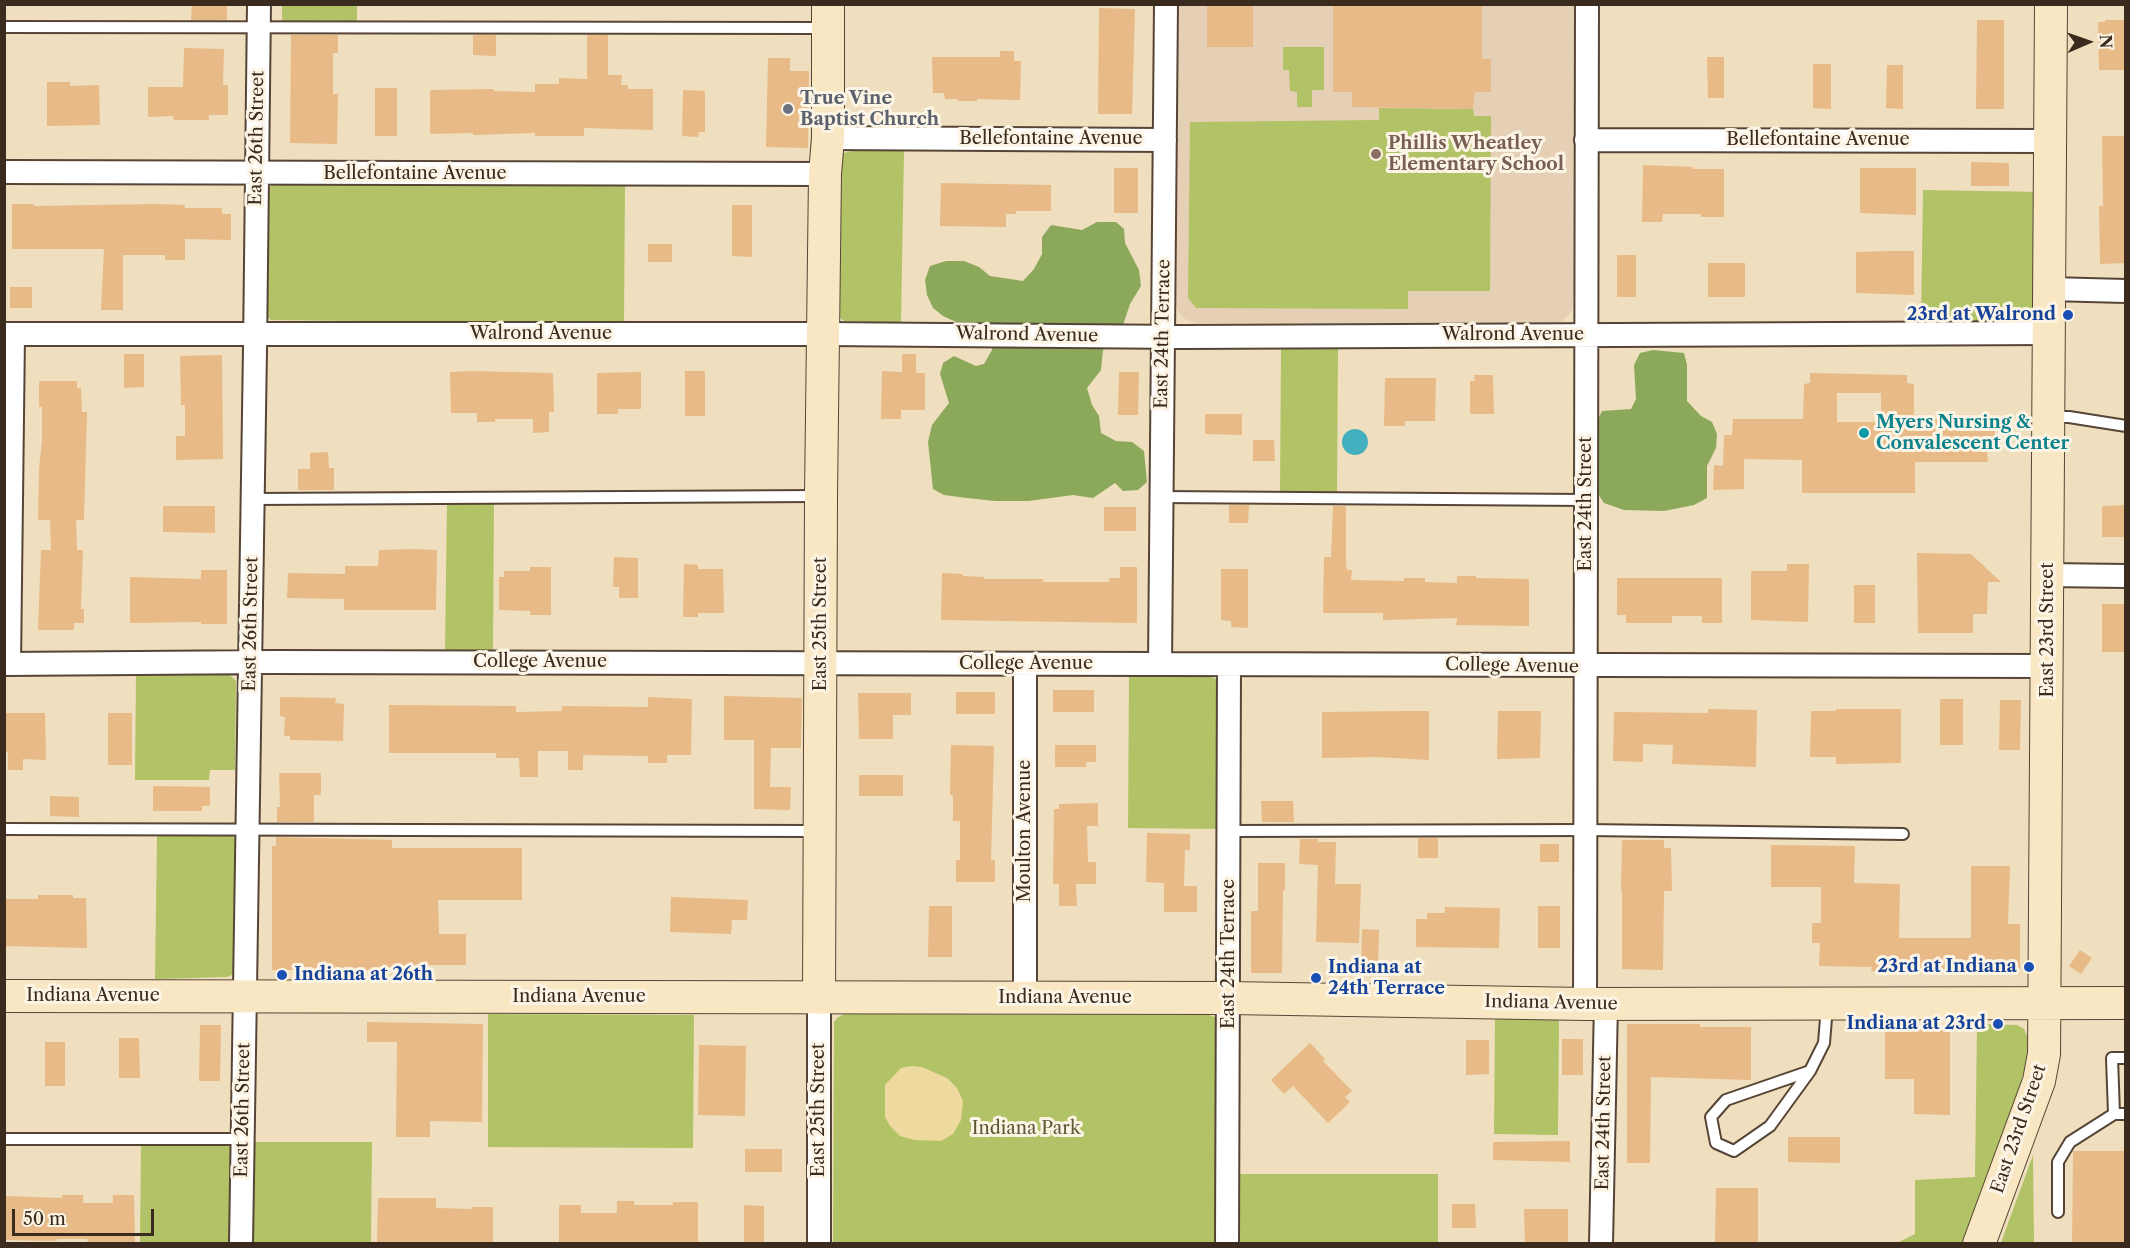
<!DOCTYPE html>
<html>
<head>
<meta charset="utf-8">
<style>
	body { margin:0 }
	#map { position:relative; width:2130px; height:1248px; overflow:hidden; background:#efdfbe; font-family:"Libre Caslon Text",serif }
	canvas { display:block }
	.frame { position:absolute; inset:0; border:6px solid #3b2a1e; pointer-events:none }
	.north { position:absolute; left:2058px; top:12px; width:60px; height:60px; -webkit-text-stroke:4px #fcf5e5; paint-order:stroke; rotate:88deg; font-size:16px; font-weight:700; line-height:24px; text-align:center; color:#3b2a1e }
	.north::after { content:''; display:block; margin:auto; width:21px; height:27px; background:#3b2a1e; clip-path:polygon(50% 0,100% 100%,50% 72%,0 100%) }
	.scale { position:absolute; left:12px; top:1209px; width:142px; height:27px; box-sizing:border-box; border:3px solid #3b2a1e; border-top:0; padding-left:8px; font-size:18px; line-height:21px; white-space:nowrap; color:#3b2a1e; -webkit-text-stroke:4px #fcf5e5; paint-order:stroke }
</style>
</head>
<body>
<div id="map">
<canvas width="2130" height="1248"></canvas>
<div class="frame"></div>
<div class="north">N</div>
<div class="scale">50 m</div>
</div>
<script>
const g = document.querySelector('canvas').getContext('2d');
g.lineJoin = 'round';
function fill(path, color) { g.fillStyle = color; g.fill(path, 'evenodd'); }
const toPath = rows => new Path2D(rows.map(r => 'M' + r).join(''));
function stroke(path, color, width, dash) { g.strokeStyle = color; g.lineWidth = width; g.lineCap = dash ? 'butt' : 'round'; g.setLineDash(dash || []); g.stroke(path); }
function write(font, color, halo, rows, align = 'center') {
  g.font = font + ' "Libre Caslon Text",serif'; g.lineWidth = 6; g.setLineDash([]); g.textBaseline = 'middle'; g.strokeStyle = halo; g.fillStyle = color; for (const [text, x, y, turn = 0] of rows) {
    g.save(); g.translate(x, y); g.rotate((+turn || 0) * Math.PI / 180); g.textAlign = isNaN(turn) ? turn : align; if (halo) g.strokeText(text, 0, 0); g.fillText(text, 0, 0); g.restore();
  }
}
const built = toPath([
	[1178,5,1576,5,1573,304,1571,313,1561,322,1552,323,1196,323,1185,319,1179,313,1176,304]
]);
const green = toPath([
	[282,5,357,5,357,21,282,21],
	[1283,47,1324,47,1324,90,1312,90,1312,107,1297,107,1297,92,1290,91,1289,70,1283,70],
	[1379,108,1473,109,1474,116,1491,116,1490,291,1408,291,1408,309,1196,308,1188,298,1190,122,1379,120],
	[852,151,904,151,901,323,845,321,841,319,838,311,840,159,844,153],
	[279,184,625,184,624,324,271,320,267,317,266,312,268,190,271,186],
	[1923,190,2043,192,2036,323,1921,321],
	[1281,348,1338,349,1337,494,1280,493],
	[447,502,494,502,493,651,445,650],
	[136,673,227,674,232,677,236,681,235,770,210,770,209,780,135,780],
	[1129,675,1209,676,1216,679,1219,685,1218,829,1128,828],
	[157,836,232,836,237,839,235,967,232,975,227,977,155,979],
	[488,1014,694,1015,693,1148,488,1147],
	[844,1014,1209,1015,1217,1018,1217,1243,833,1244,834,1022,837,1018],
	[1495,1016,1559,1017,1558,1135,1494,1134],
	[1977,1024,2017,1025,2024,1029,2029,1040,2027,1059,2016,1101,1966,1243,1895,1244,1915,1234,1915,1180,1975,1177],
	[254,1142,372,1142,371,1243,254,1243],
	[141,1145,232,1146,231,1243,140,1244],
	[2033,1155,2034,1243,2001,1243,2003,1237],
	[1238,1174,1438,1174,1438,1243,1238,1243]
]);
const forest = toPath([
	[1097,222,1116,222,1124,229,1125,243,1139,270,1141,286,1130,304,1123,325,1103,350,1101,370,1087,388,1092,405,1099,416,1101,433,1116,441,1132,442,1144,451,1147,482,1138,490,1123,491,1115,483,1093,498,1073,495,1028,501,995,501,967,498,944,495,933,489,928,442,932,425,949,403,940,374,943,363,954,356,976,366,984,364,992,350,991,332,956,322,943,316,933,308,927,295,925,280,930,266,946,261,964,261,979,267,990,276,1023,281,1034,269,1042,254,1042,237,1051,225,1082,230],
	[1653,350,1684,353,1687,365,1687,401,1701,416,1712,422,1717,434,1716,448,1707,466,1707,498,1694,505,1664,511,1624,510,1604,503,1598,494,1594,480,1593,430,1602,411,1631,409,1636,399,1634,365,1640,353]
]);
const sand = toPath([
	[911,1066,922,1067,947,1078,957,1088,963,1101,961,1120,953,1134,941,1141,914,1140,900,1136,890,1126,885,1117,885,1085,901,1068]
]);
const water = toPath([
	'1342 442a13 13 0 1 1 26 0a13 13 0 1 1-26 0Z'
]);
const building = toPath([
	[192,4,227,4,227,20,191,20],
	[1207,4,1253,4,1253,47,1207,47],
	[1333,4,1482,4,1482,59,1491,59,1491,92,1475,92,1473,109,1352,107,1352,92,1333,92],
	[1099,8,1135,9,1132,114,1098,114],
	[1977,20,2004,20,2004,109,1976,109],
	[2105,20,2126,20,2126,70,2099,70,2098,22,2105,22],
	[291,35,338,35,338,53,333,53,333,94,338,94,337,144,290,143],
	[473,35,496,35,496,56,473,55],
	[587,35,608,35,608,75,622,75,621,85,628,85,628,89,653,89,653,130,584,128,584,136,535,136,535,133,473,135,473,133,430,134,430,90,494,89,494,91,535,92,535,84,559,84,559,78,587,79],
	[184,48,224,49,223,85,228,85,228,115,209,115,209,120,174,120,173,116,148,117,148,87,183,87],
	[1000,51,1014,51,1014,61,1021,61,1020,100,977,99,977,101,958,101,958,99,945,99,944,93,933,93,932,57,1000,57],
	[1707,57,1724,57,1724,98,1708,98],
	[768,58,790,58,790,71,809,71,808,148,766,147],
	[1813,64,1831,64,1831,109,1813,108],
	[1887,65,1903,65,1903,109,1886,108],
	[47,82,70,82,70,86,99,85,100,125,47,126],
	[375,88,397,88,397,136,375,136],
	[683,90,705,91,705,132,699,132,698,137,682,136],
	[2102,136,2126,136,2126,263,2100,264,2099,206,2103,206],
	[1971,162,2009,163,2009,186,1971,186],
	[1643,165,1693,167,1693,169,1724,169,1724,217,1701,217,1701,214,1663,214,1662,222,1642,222],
	[1114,168,1138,168,1138,213,1114,213],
	[1860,168,1916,168,1916,215,1860,213],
	[941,183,1051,185,1051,211,1016,211,1016,214,1006,214,1006,227,940,226],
	[12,204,34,204,34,206,155,204,185,205,185,208,222,208,222,214,231,214,231,240,185,239,185,260,165,260,165,255,123,255,123,310,101,310,104,249,12,249],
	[732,205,752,205,752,257,732,256],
	[648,244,672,244,672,262,648,262],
	[1890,251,1914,251,1914,295,1856,293,1856,252],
	[1617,255,1636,255,1636,297,1617,297],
	[1708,263,1745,263,1745,297,1708,297],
	[10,287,32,287,32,308,10,308],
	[124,354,144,354,144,387,124,388],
	[902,354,916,354,916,373,925,373,925,410,901,410,901,419,881,419,882,371,902,372],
	[222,355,223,459,176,460,176,436,185,436,185,405,181,405,180,356],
	[471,371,553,373,554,412,549,412,549,432,533,433,533,419,495,419,495,422,477,422,477,413,451,413,450,372],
	[685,371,705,371,705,416,685,416],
	[641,372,641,409,618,409,618,414,597,414,597,373],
	[1119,372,1139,372,1138,415,1118,415],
	[1810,373,1907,375,1907,383,1914,384,1914,419,1987,420,1986,431,1995,431,1995,451,1987,451,1988,462,1915,462,1915,493,1802,493,1802,460,1744,459,1744,489,1713,490,1714,465,1723,466,1724,435,1732,435,1733,419,1803,419,1804,384,1810,383],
	[1837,393,1881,393,1881,422,1837,422],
	[1474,375,1493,375,1494,414,1470,414,1470,381,1475,381],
	[1385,378,1436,378,1435,421,1405,421,1405,426,1384,426],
	[39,381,77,381,77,388,81,388,82,412,87,412,84,520,76,520,77,550,83,550,81,609,84,609,84,623,74,623,74,630,38,630,41,550,51,550,50,520,38,520,39,469,42,440,42,407,39,407],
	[1205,414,1242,414,1242,435,1205,434],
	[1253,440,1274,440,1275,461,1253,461],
	[328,452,329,468,334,468,334,490,298,490,298,469,310,469,310,453],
	[1229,505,1249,505,1248,523,1229,523],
	[2126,505,2126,537,2102,537,2102,506],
	[163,506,215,506,215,533,163,532],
	[1333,506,1346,506,1346,564,1347,570,1352,570,1351,580,1404,581,1404,578,1425,578,1425,582,1457,583,1457,576,1476,576,1476,578,1529,579,1529,626,1456,625,1457,618,1383,620,1383,613,1323,613,1324,557,1331,557],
	[1104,507,1136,507,1136,531,1104,531],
	[413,549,437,550,436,610,344,610,344,599,287,598,288,573,345,574,345,566,378,566,379,550],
	[1917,553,1971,554,2001,582,1988,582,1987,614,1973,614,1973,633,1918,633],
	[614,557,638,558,638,598,619,598,619,587,613,587],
	[684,564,698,565,698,569,723,569,724,613,698,613,698,617,683,617],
	[1787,564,1809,564,1808,622,1751,620,1751,571,1787,571],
	[530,567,551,567,551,615,530,615,530,611,499,610,499,577,504,577,504,571,530,571],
	[1120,567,1137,567,1137,623,941,620,942,573,963,574,963,576,984,577,984,579,1043,579,1043,582,1110,582,1109,578,1120,578],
	[1221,569,1248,569,1248,628,1231,627,1231,621,1221,620],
	[201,570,227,570,227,624,201,624,201,622,130,623,130,577,201,579],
	[1617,578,1722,578,1722,623,1702,623,1702,616,1672,616,1672,623,1626,623,1626,615,1617,615],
	[1854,585,1875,585,1875,623,1854,623],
	[2102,604,2125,604,2125,652,2102,652],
	[1053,690,1094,690,1094,712,1053,712],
	[956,692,995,692,995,714,956,714],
	[858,693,911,693,911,715,893,715,893,739,859,739],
	[724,696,802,698,801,748,771,748,770,787,791,787,790,810,754,809,754,740,724,740],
	[280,697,336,698,335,703,344,704,343,741,290,740,290,736,284,736,285,717,280,716],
	[648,697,692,699,691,755,667,755,667,763,648,763,648,756,583,755,583,770,568,770,568,751,538,751,538,777,520,777,519,758,496,758,496,753,389,753,389,705,516,706,516,712,562,711,562,706,648,707],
	[1940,699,1963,699,1963,745,1940,745],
	[2000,700,2021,700,2020,750,1999,750],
	[1708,709,1757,710,1756,767,1672,764,1673,745,1643,744,1643,762,1613,761,1614,712,1708,713],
	[1836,709,1901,709,1901,763,1836,764,1836,757,1810,757,1811,711,1836,711],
	[1409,711,1429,711,1429,760,1377,757,1322,758,1322,712],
	[1498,711,1541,711,1540,758,1497,759],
	[4,713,45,713,46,760,23,759,23,770,8,770,8,752,4,752],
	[108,713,132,713,132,765,108,765],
	[951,745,994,746,991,860,995,860,995,882,956,882,956,860,960,860,960,821,953,821,953,795,950,795],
	[1055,745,1096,745,1096,762,1086,762,1086,767,1055,767],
	[279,773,321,773,321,795,314,795,314,822,277,822,277,807,280,807],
	[859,775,903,775,903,796,859,796],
	[153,786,210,787,210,806,202,806,202,811,153,811],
	[50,796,79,797,79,817,50,816],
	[1261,801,1293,801,1294,822,1262,822],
	[1098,803,1098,826,1087,826,1088,862,1096,862,1096,884,1076,884,1077,906,1059,906,1059,884,1053,884,1054,809,1059,809,1059,804],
	[1147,833,1190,834,1190,850,1185,850,1184,886,1197,886,1197,912,1164,912,1164,883,1146,882],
	[276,837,392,840,392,848,522,848,522,900,438,900,439,934,466,934,466,965,427,965,426,970,272,970,272,846,276,846],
	[1418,838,1438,838,1438,858,1418,858],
	[1300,839,1318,839,1318,842,1336,842,1335,884,1361,884,1359,943,1316,942,1318,865,1299,864],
	[1622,840,1664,840,1664,848,1671,848,1672,891,1664,891,1663,970,1622,969,1622,891,1621,891],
	[1540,844,1559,844,1559,862,1540,862],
	[1771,845,1855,846,1854,883,1900,884,1899,938,1971,938,1971,866,2010,866,2008,924,2020,924,2020,974,1912,973,1871,971,1872,967,1819,966,1820,943,1812,943,1812,923,1821,923,1821,887,1771,887],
	[1258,863,1285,863,1285,890,1283,890,1282,973,1251,973,1251,911,1258,911],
	[38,895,73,895,73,898,86,898,87,948,4,946,4,899,38,899],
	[671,897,748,900,747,920,732,920,731,934,670,932],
	[929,906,952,906,952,957,928,957],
	[1538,906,1560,906,1560,948,1538,948],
	[1445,907,1500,908,1499,948,1416,947,1416,919,1427,919,1427,913,1445,913],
	[1362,929,1379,930,1378,973,1361,972],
	[2080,950,2092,958,2081,974,2069,966],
	[367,1022,483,1024,482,1122,430,1121,430,1137,396,1137,397,1042,367,1042],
	[1627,1024,1700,1024,1700,1027,1751,1027,1751,1080,1651,1077,1650,1163,1627,1163],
	[200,1025,221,1025,220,1081,199,1081],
	[1885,1027,1950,1027,1950,1115,1914,1114,1914,1079,1885,1079],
	[119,1038,139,1038,140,1078,119,1078],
	[1562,1039,1583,1039,1583,1075,1562,1075],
	[1466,1040,1489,1040,1489,1074,1466,1075],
	[45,1042,65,1042,65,1086,45,1086],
	[1310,1043,1325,1059,1323,1061,1352,1091,1345,1097,1350,1102,1328,1123,1293,1086,1284,1094,1271,1080],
	[699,1045,746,1046,745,1116,698,1115],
	[1788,1137,1840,1137,1840,1163,1788,1162],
	[1570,1141,1570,1162,1493,1160,1493,1142],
	[745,1149,782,1149,782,1172,745,1172],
	[2073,1151,2126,1151,2126,1244,2072,1244],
	[1716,1188,1758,1188,1758,1243,1715,1242],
	[62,1195,83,1195,83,1203,113,1203,113,1195,134,1195,135,1244,88,1243,87,1239,57,1239,57,1241,6,1240,6,1196,62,1198],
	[378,1198,436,1198,436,1208,472,1209,472,1207,493,1207,493,1244,377,1244],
	[617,1201,634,1201,634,1205,673,1205,673,1202,698,1202,698,1244,559,1244,559,1205,581,1205,581,1213,617,1213],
	[1452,1204,1475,1204,1476,1228,1452,1228],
	[744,1205,764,1206,764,1244,744,1244],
	[1524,1209,1568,1209,1568,1244,1525,1244]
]);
const lane = toPath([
	[4,27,825,28],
	[2051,417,2069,417,2126,426],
	[1160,497,1586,500],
	[253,499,818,496],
	[4,829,816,831],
	[1230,831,1586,830,1903,834],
	[2126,1058,2112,1058,2114,1114,2126,1114],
	[1810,1071,1726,1100,1711,1117,1716,1143,1734,1151,1770,1126,1810,1071,1824,1043,1827,1006],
	[4,1139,242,1139],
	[2058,1212,2058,1162,2070,1142,2114,1114]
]);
const street = toPath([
	[828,138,1165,140],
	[1586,140,2050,141],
	[4,172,825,174],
	[2049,289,2126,291],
	[4,334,824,334,1184,337,2049,333],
	[2048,575,2126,576],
	[4,664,271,662,2047,666],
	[9,664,13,334],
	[1160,664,1166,4],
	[1025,998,1025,664],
	[1585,1004,1587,4],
	[241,1244,255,349,259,4],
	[819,1244,819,998],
	[1227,1244,1229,665],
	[1601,1244,1606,1003]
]);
const secondary = toPath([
	[4,996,1229,998,1585,1004,2126,1003],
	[819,998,821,496,825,174,828,138,828,4],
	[1979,1244,2039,1081,2044,1054,2051,4]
]);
const markers = [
	[788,109,6,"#6b7280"],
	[1376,154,6,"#8d6e63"],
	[2068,315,6,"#1a4fb4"],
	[1864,433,6,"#0f9aa8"],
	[2029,967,6,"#1a4fb4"],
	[282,975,6,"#1a4fb4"],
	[1316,978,6,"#1a4fb4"],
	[1998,1024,6,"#1a4fb4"]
];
const worshipNames = [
	["True Vine",800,99],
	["Baptist Church",800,120]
];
const streetNames = [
	["East 26th Street",257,138,-89],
	["Bellefontaine Avenue",1051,139],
	["Bellefontaine Avenue",1818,140],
	["Bellefontaine Avenue",415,174],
	["Walrond Avenue",541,334],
	["East 24th Terrace",1163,334,-89],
	["Walrond Avenue",1027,335,1],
	["Walrond Avenue",1513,335],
	["East 24th Street",1586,504,-90],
	["East 26th Street",251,624,-89],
	["East 25th Street",821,624,-90],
	["East 23rd Street",2048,630,-90],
	["College Avenue",540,662],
	["College Avenue",1026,664],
	["College Avenue",1512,666,1],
	["Moulton Avenue",1025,831,-90],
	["East 24th Terrace",1229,954,-90],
	["Indiana Avenue",93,996],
	["Indiana Avenue",579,997],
	["Indiana Avenue",1065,998],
	["Indiana Avenue",1551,1003,1],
	["East 26th Street",243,1110,-89],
	["East 25th Street",819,1110,-90],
	["East 24th Street",1604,1123,-89],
	["East 23rd Street",2019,1129,-71]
];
const educationNames = [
	["Phillis Wheatley",1388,144],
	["Elementary School",1388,165]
];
const transitNames = [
	["23rd at Walrond",2056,315],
	["23rd at Indiana",2017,967],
	["Indiana at",1328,968,"left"],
	["24th Terrace",1328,989,"left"],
	["Indiana at 26th",294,975,"left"],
	["Indiana at 23rd",1986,1024]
];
const cultureNames = [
	["Myers Nursing &",1876,423],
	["Convalescent Center",1876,444]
];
const parkNames = [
	["Indiana Park",1026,1129]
];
fill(built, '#e6d0b5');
fill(green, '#b1c366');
fill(forest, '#8ca95b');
fill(sand, '#eeda9e');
fill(water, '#43b0bf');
fill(building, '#e7ba87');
stroke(lane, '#564536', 14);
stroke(street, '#564536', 26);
stroke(secondary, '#564536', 34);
stroke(lane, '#fff', 10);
stroke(street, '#fff', 22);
stroke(secondary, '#f9e7c3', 32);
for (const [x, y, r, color] of markers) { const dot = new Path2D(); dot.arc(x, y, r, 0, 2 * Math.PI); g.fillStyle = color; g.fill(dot); stroke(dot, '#fcf5e5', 2); }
write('bold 18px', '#5b616d', '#fcf5e5', worshipNames, 'left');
write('18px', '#3b2a1e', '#fcf5e5', streetNames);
write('bold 18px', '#785e54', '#fcf5e5', educationNames, 'left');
write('bold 18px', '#164399', '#fcf5e5', transitNames, 'right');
write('bold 18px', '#0d838f', '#fcf5e5', cultureNames, 'left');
write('18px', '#5e5834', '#fcf5e5', parkNames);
</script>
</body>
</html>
